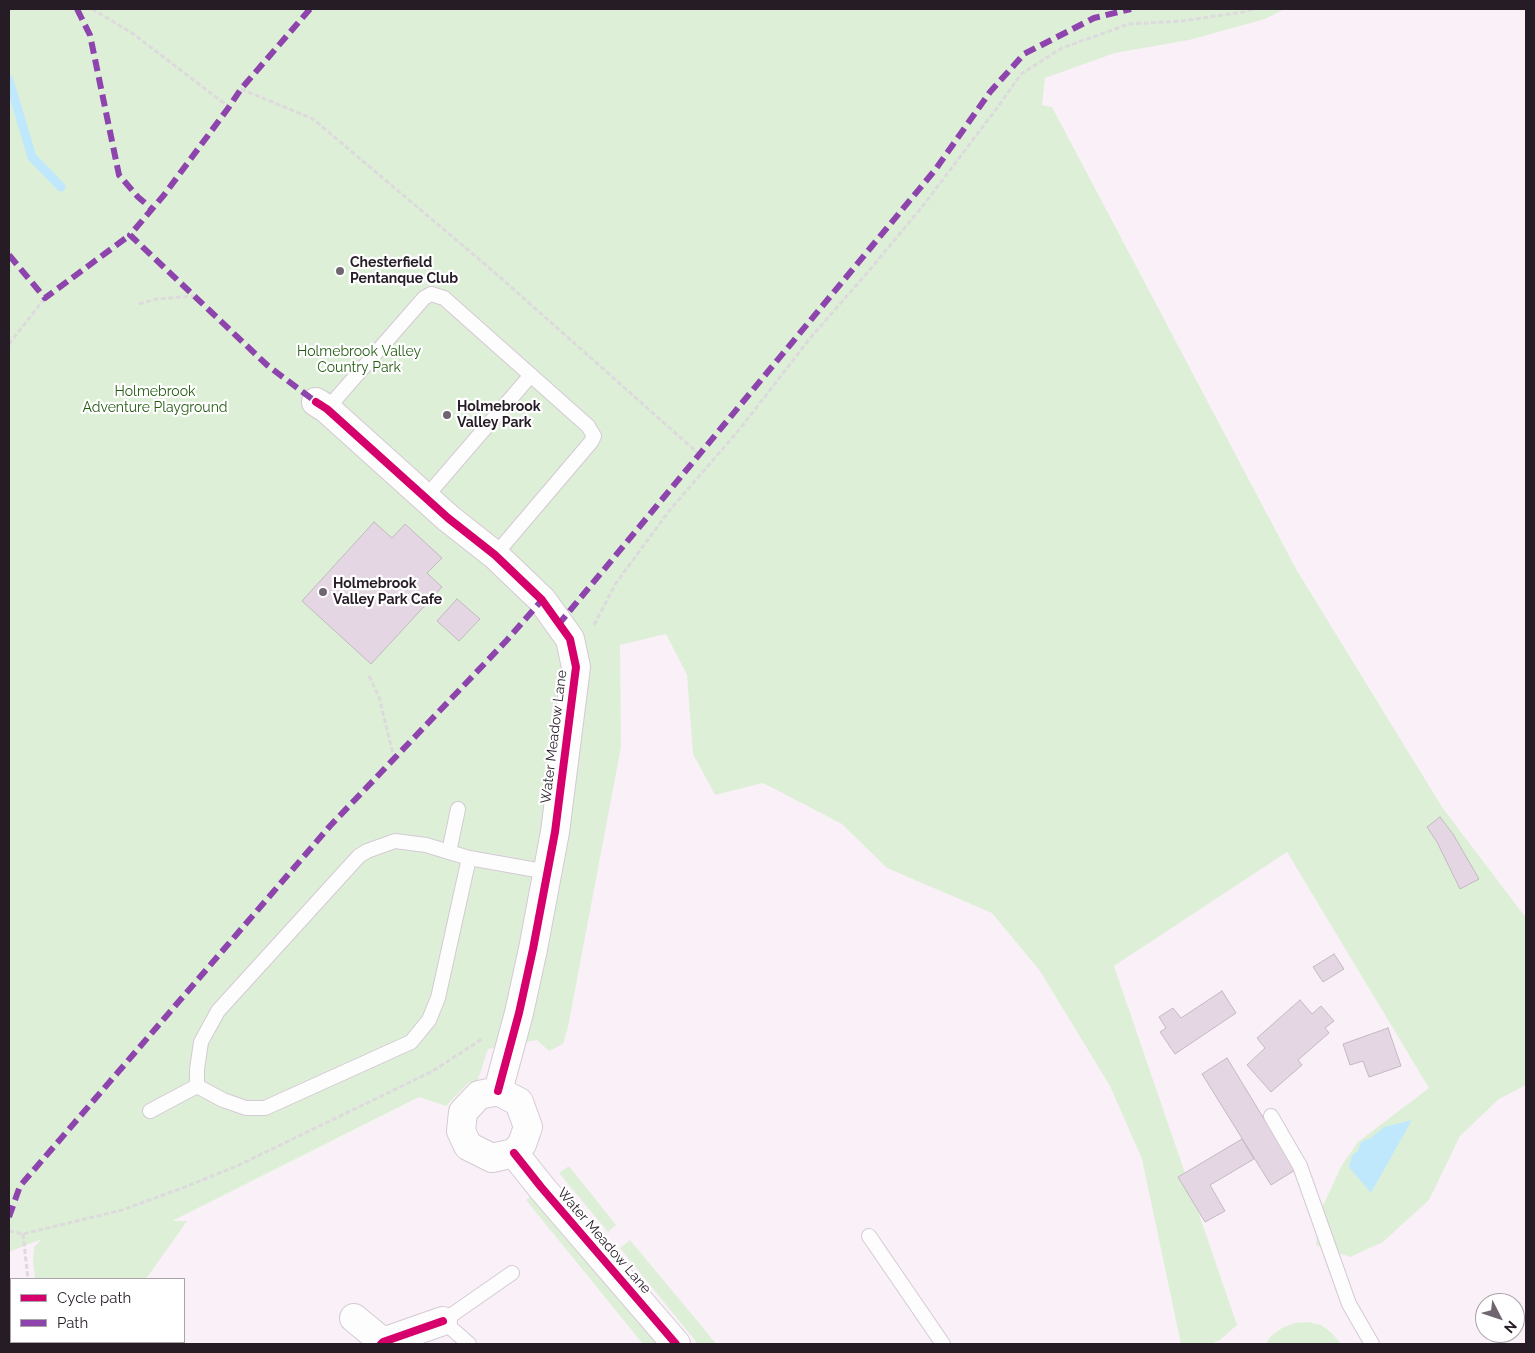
<!DOCTYPE html>
<html>
<head>
<meta charset="utf-8">
<style>
	body { margin:0 }
	#map { position:relative; width:1535px; height:1353px; overflow:hidden; background:#faf0f8; font-family:Raleway,sans-serif }
	canvas { display:block }
	.frame { position:absolute; inset:0; border:10px solid #261c26; pointer-events:none }
	.legend { position:absolute; left:10px; top:1278px; width:175px; height:65px; box-sizing:border-box; background:#fff; border:1px solid #a8a4a8; margin:0; padding:6px 9px; list-style:none; font-size:15px; color:#261c26 }
	.legend li { display:flex; align-items:center; gap:10px; height:25px }
	.legend b { width:25px; border:1px solid #a8a4a8 }
	.north { position:absolute; left:1475px; top:1293px; width:50px; height:50px; box-sizing:border-box; background:#fff; border:1px solid #a8a4a8; border-radius:50%; rotate:131deg; font-size:14px; font-weight:700; line-height:20px; text-align:center; color:#261c26 }
	.north::after { content:''; display:block; margin:auto; width:18px; height:22px; background:#706670; clip-path:polygon(50% 0,100% 100%,50% 72%,0 100%) }
</style>
</head>
<body>
<div id="map">
<canvas width="1535" height="1353"></canvas>
<div class="frame"></div>
<ul class="legend">
<li><b style="height:6px;background:#d6006c"></b>Cycle path</li>
<li><b style="height:6px;background:#8e44ad"></b>Path</li>
</ul>
<div class="north">N</div>
</div>
<script>
const g = document.querySelector('canvas').getContext('2d');
g.lineJoin = 'round';
function fill(path, color) { g.fillStyle = color; g.fill(path, 'evenodd'); }
const toPath = rows => new Path2D(rows.map(r => 'M' + r).join(''));
function stroke(path, color, width, dash) { g.strokeStyle = color; g.lineWidth = width; g.lineCap = dash ? 'butt' : 'round'; g.setLineDash(dash || []); g.stroke(path); }
function write(font, color, halo, rows, align = 'center') {
  g.font = font + ' Raleway,sans-serif'; g.lineWidth = 4.5; g.setLineDash([]); g.textBaseline = 'middle'; g.strokeStyle = halo; g.fillStyle = color; for (const [text, x, y, turn = 0] of rows) {
    g.save(); g.translate(x, y); g.rotate((+turn || 0) * Math.PI / 180); g.textAlign = isNaN(turn) ? turn : align; if (halo) g.strokeText(text, 0, 0); g.fillText(text, 0, 0); g.restore();
  }
}
const green = toPath([
	[9,9,1285,9,1265,19,1189,40,1115,53,1045,78,1042,105,1052,107,1296,569,1442,807,1526,918,1526,1085,1499,1099,1460,1136,1429,1200,1383,1242,1350,1257,1316,1245,1320,1212,1342,1165,1358,1142,1429,1088,1287,852,1114,966,1237,1325,1220,1340,1210,1344,1181,1344,1142,1159,1110,1086,1040,971,992,913,887,868,842,824,763,783,715,795,693,754,687,675,666,634,620,645,621,747,568,1027,563,1044,549,1051,537,1040,488,1049,478,1080,468,1083,446,1106,419,1097,172,1221,187,1221,146,1279,35,1279,33,1260,34,1247,42,1239,9,1252],
	[569,1166,616,1225,608,1232,559,1173],
	[536,1192,660,1344,643,1344,526,1200],
	[630,1240,700,1324,716,1344,698,1344,620,1248],
	[1308,1322,1321,1325,1332,1333,1341,1344,1266,1344,1271,1336,1282,1328,1294,1323]
]);
const water = toPath([
	[1412,1120,1371,1193,1349,1167,1352,1155,1358,1151,1361,1142,1371,1138,1384,1127]
]);
const stream = toPath([
	[9,80,32,157,61,187]
]);
const building = toPath([
	[374,522,392,538,405,524,442,558,427,573,442,587,371,664,302,601,374,522],
	[457,599,480,619,459,641,437,621,457,599],
	[1440,817,1453,834,1479,879,1460,889,1437,842,1427,827,1440,817],
	[1334,954,1344,969,1323,982,1313,967,1334,954],
	[1222,991,1236,1013,1175,1054,1160,1032,1166,1028,1159,1017,1173,1008,1181,1018,1222,991],
	[1300,1000,1312,1014,1321,1006,1334,1021,1325,1028,1329,1033,1298,1060,1302,1065,1271,1092,1247,1065,1265,1048,1257,1038,1300,1000],
	[1388,1028,1401,1066,1369,1077,1363,1061,1350,1065,1343,1044,1388,1028],
	[1227,1058,1295,1170,1271,1185,1202,1074,1227,1058],
	[1242,1139,1254,1159,1210,1185,1225,1211,1205,1222,1178,1177,1242,1139]
]);
const path = toPath([
	[92,9,132,33,229,107],
	[241,89,313,119,493,271,699,454],
	[139,304,157,299,194,296],
	[9,344,45,298],
	[594,625,616,583,669,511,739,430,811,337,867,273,922,207,1000,104,1021,74,1062,48,1129,24,1182,21,1243,12,1253,9],
	[369,676,379,697,394,758],
	[9,1231,23,1234,122,1210,185,1187,239,1165,433,1071,482,1039],
	[23,1234,28,1279],
	[36,1342,37,1344]
]);
const lane = toPath([
	[327,409,424,298,431,294,444,298,588,426,594,436,591,442,495,555],
	[425,498,531,375],
	[449,852,458,809],
	[197,1086,197,1069,201,1042,218,1011,359,856,367,851,395,841,426,845,469,858,548,872],
	[197,1086,223,1100,246,1108,265,1108,411,1042,429,1020,438,998,469,858],
	[150,1111,197,1086],
	[1271,1116,1300,1166,1349,1304,1372,1344],
	[869,1236,943,1344],
	[469,1344,443,1321,512,1273]
]);
const street = toPath([
	[316,402,327,409,448,518,495,555,542,600,570,639,576,667,555,832,533,949,519,1013,498,1091],
	[498,1091,519,1102,528,1127,522,1144,514,1153,492,1158,468,1146,461,1131,463,1112,479,1095,498,1091],
	[514,1153,541,1187,676,1344],
	[354,1318,383,1342],
	[381,1344,383,1342,443,1321]
]);
const quiet = toPath([
	[77,9,90,35,119,175,138,197,152,209],
	[310,9,241,89,229,107,164,195,130,235,267,365,316,402],
	[9,255,45,298,130,235],
	[558,625,935,170,990,92,1024,54,1094,18,1131,9],
	[9,1217,20,1186,330,826,507,640,542,600]
]);
const cycleway = toPath([
	[316,402,327,409,448,518,495,555,542,600,570,639,576,667,555,832,533,949,519,1013,498,1091],
	[514,1153,541,1187,676,1344],
	[381,1344,383,1342,443,1321]
]);
const markers = [
	[340,271,5,"#706670"],
	[447,415,5,"#706670"],
	[323,592,5,"#706670"]
];
const poiNames = [
	["Chesterfield",350,263],
	["Pentanque Club",350,279],
	["Holmebrook",457,407],
	["Valley Park",457,423],
	["Holmebrook",333,584],
	["Valley Park Cafe",333,600]
];
const parkNames = [
	["Holmebrook Valley",359,352],
	["Country Park",359,368],
	["Holmebrook",155,392],
	["Adventure Playground",155,408]
];
const streetNames = [
	["Water Meadow Lane",554,737,-83],
	["Water Meadow Lane",604,1241,49]
];
fill(green, '#deefd8');
fill(water, '#c0e8fd');
stroke(stream, '#c0e8fd', 9);
fill(building, '#e5d6e3');
stroke(building, '#c2b9c1', 1);
stroke(lane, '#d4cad3', 16);
stroke(street, '#d4cad3', 30);
stroke(path, '#dddadd', 3, [5, 2.5]);
stroke(lane, '#fefdfe', 14);
stroke(street, '#fefdfe', 28);
stroke(quiet, '#8e44ad', 6, [12, 6]);
stroke(cycleway, '#d6006c', 8);
for (const [x, y, r, color] of markers) { const dot = new Path2D(); dot.arc(x, y, r, 0, 2 * Math.PI); g.fillStyle = color; g.fill(dot); stroke(dot, '#fff', 2); }
write('bold 14px', '#261c26', '#fff', poiNames, 'left');
write('14px', '#245c12', '#fff', parkNames);
write('14px', '#261c26', '#fff', streetNames);
</script>
</body>
</html>
